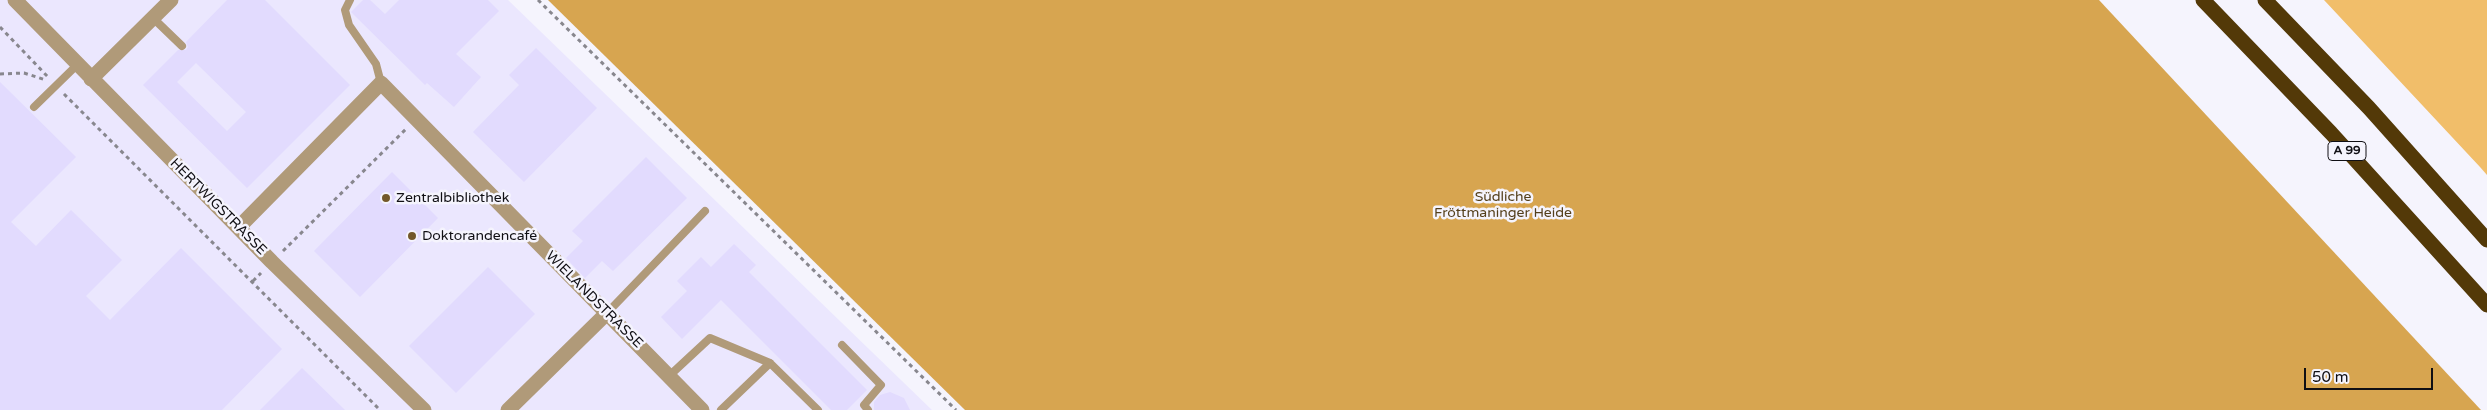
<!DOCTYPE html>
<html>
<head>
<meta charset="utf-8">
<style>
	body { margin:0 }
	#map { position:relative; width:2487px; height:410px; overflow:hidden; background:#f5f4fd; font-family:"Varela Round",sans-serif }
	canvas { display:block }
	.scale { position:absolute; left:2304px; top:368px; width:129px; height:22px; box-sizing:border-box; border:2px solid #100f14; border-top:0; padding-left:6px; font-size:15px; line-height:18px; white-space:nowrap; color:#100f14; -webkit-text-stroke:4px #f5f4fd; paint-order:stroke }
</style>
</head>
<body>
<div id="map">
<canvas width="2487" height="410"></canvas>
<div class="scale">50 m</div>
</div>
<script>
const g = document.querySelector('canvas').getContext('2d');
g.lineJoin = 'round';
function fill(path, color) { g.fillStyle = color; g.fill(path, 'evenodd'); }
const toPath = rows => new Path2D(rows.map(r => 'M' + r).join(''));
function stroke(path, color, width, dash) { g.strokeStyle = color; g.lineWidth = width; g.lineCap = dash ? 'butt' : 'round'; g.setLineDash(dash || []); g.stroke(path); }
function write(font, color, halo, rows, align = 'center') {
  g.font = font + ' "Varela Round",sans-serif'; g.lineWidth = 5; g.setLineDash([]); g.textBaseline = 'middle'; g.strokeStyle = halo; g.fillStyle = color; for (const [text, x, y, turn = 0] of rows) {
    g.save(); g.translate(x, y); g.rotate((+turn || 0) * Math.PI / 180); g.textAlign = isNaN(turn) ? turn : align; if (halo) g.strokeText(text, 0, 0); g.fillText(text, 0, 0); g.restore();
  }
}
const built = toPath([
	[0,0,508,0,932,410,0,410]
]);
const green = toPath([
	[2324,0,2487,0,2487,175,2480,167]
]);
const forest = toPath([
	[548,0,2099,0,2481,410,965,410]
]);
const building = toPath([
	[227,0,265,0,350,85,247,188,143,85,178,50,186,50,188,47,186,42],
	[196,63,246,112,227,131,177,82],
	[363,0,370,0,385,14,399,0,488,0,499,11,456,54,481,77,454,107,427,83,425,85,351,12],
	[536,48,597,108,524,182,473,132,519,85,509,75],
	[0,82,76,157,11,222,36,246,71,210,122,260,86,296,110,320,181,248,282,349,222,410,0,410],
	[646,157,687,198,613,271,602,261,585,278,566,258,583,241,572,231],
	[392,172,438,218,360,297,314,251],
	[734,244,756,265,749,272,867,390,847,410,831,410,721,300,682,339,661,317,687,291,677,281,701,257,711,267],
	[488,267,535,314,456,393,409,346],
	[302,368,345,410,260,410],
	[890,392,904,398,910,410,874,410,874,402,880,395]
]);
const path = toPath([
	[538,0,956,410],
	[0,27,48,77],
	[0,74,24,73,46,80],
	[64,94,380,410],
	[283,251,407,128],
	[253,281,261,273]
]);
const lane = toPath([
	[350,0,345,10,349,25,376,64,381,83],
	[153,18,182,46],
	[34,107,77,65],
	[607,313,705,211],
	[842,345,881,385,864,405,868,410],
	[770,363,818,410],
	[669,376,710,338,770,363,721,410]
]);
const street = toPath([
	[15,0,272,262,424,410],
	[91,79,171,0],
	[239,227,381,83,702,410],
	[508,410,607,313]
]);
const highway = toPath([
	[2203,0,2331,133,2487,305],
	[2265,0,2369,108,2487,240]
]);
const markers = [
	[386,198,5,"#73582a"],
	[412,236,5,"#73582a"]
];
const shields = [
	[2347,151,38]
];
const shieldNames = [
	["A 99",2347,151]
];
const parkNames = [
	["Südliche",1503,197],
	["Fröttmaninger Heide",1503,213]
];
const poiNames = [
	["Zentralbibliothek",396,198],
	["Doktorandencafé",422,236]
];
const streetNames = [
	["HERTWIGSTRASSE",218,207,45],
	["WIELANDSTRASSE",594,300,45]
];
fill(built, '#ebe7fe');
fill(green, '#f1be6a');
fill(forest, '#d7a550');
fill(building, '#e2dbfe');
stroke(path, '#88878e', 3, [4, 4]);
stroke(lane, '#b09a79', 8);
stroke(street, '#b09a79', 15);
stroke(highway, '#533908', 15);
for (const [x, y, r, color] of markers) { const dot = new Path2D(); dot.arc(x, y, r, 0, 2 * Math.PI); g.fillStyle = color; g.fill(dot); stroke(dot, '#f5f4fd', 2); }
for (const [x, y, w] of shields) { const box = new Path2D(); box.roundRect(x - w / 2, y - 9.5, w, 19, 4); g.fillStyle = '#f5f4fd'; g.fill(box); stroke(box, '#100f14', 1); }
write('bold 12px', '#100f14', null, shieldNames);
write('14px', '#543f1b', '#f5f4fd', parkNames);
write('14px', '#100f14', '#f5f4fd', poiNames, 'left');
write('14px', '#100f14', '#f5f4fd', streetNames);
</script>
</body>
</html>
